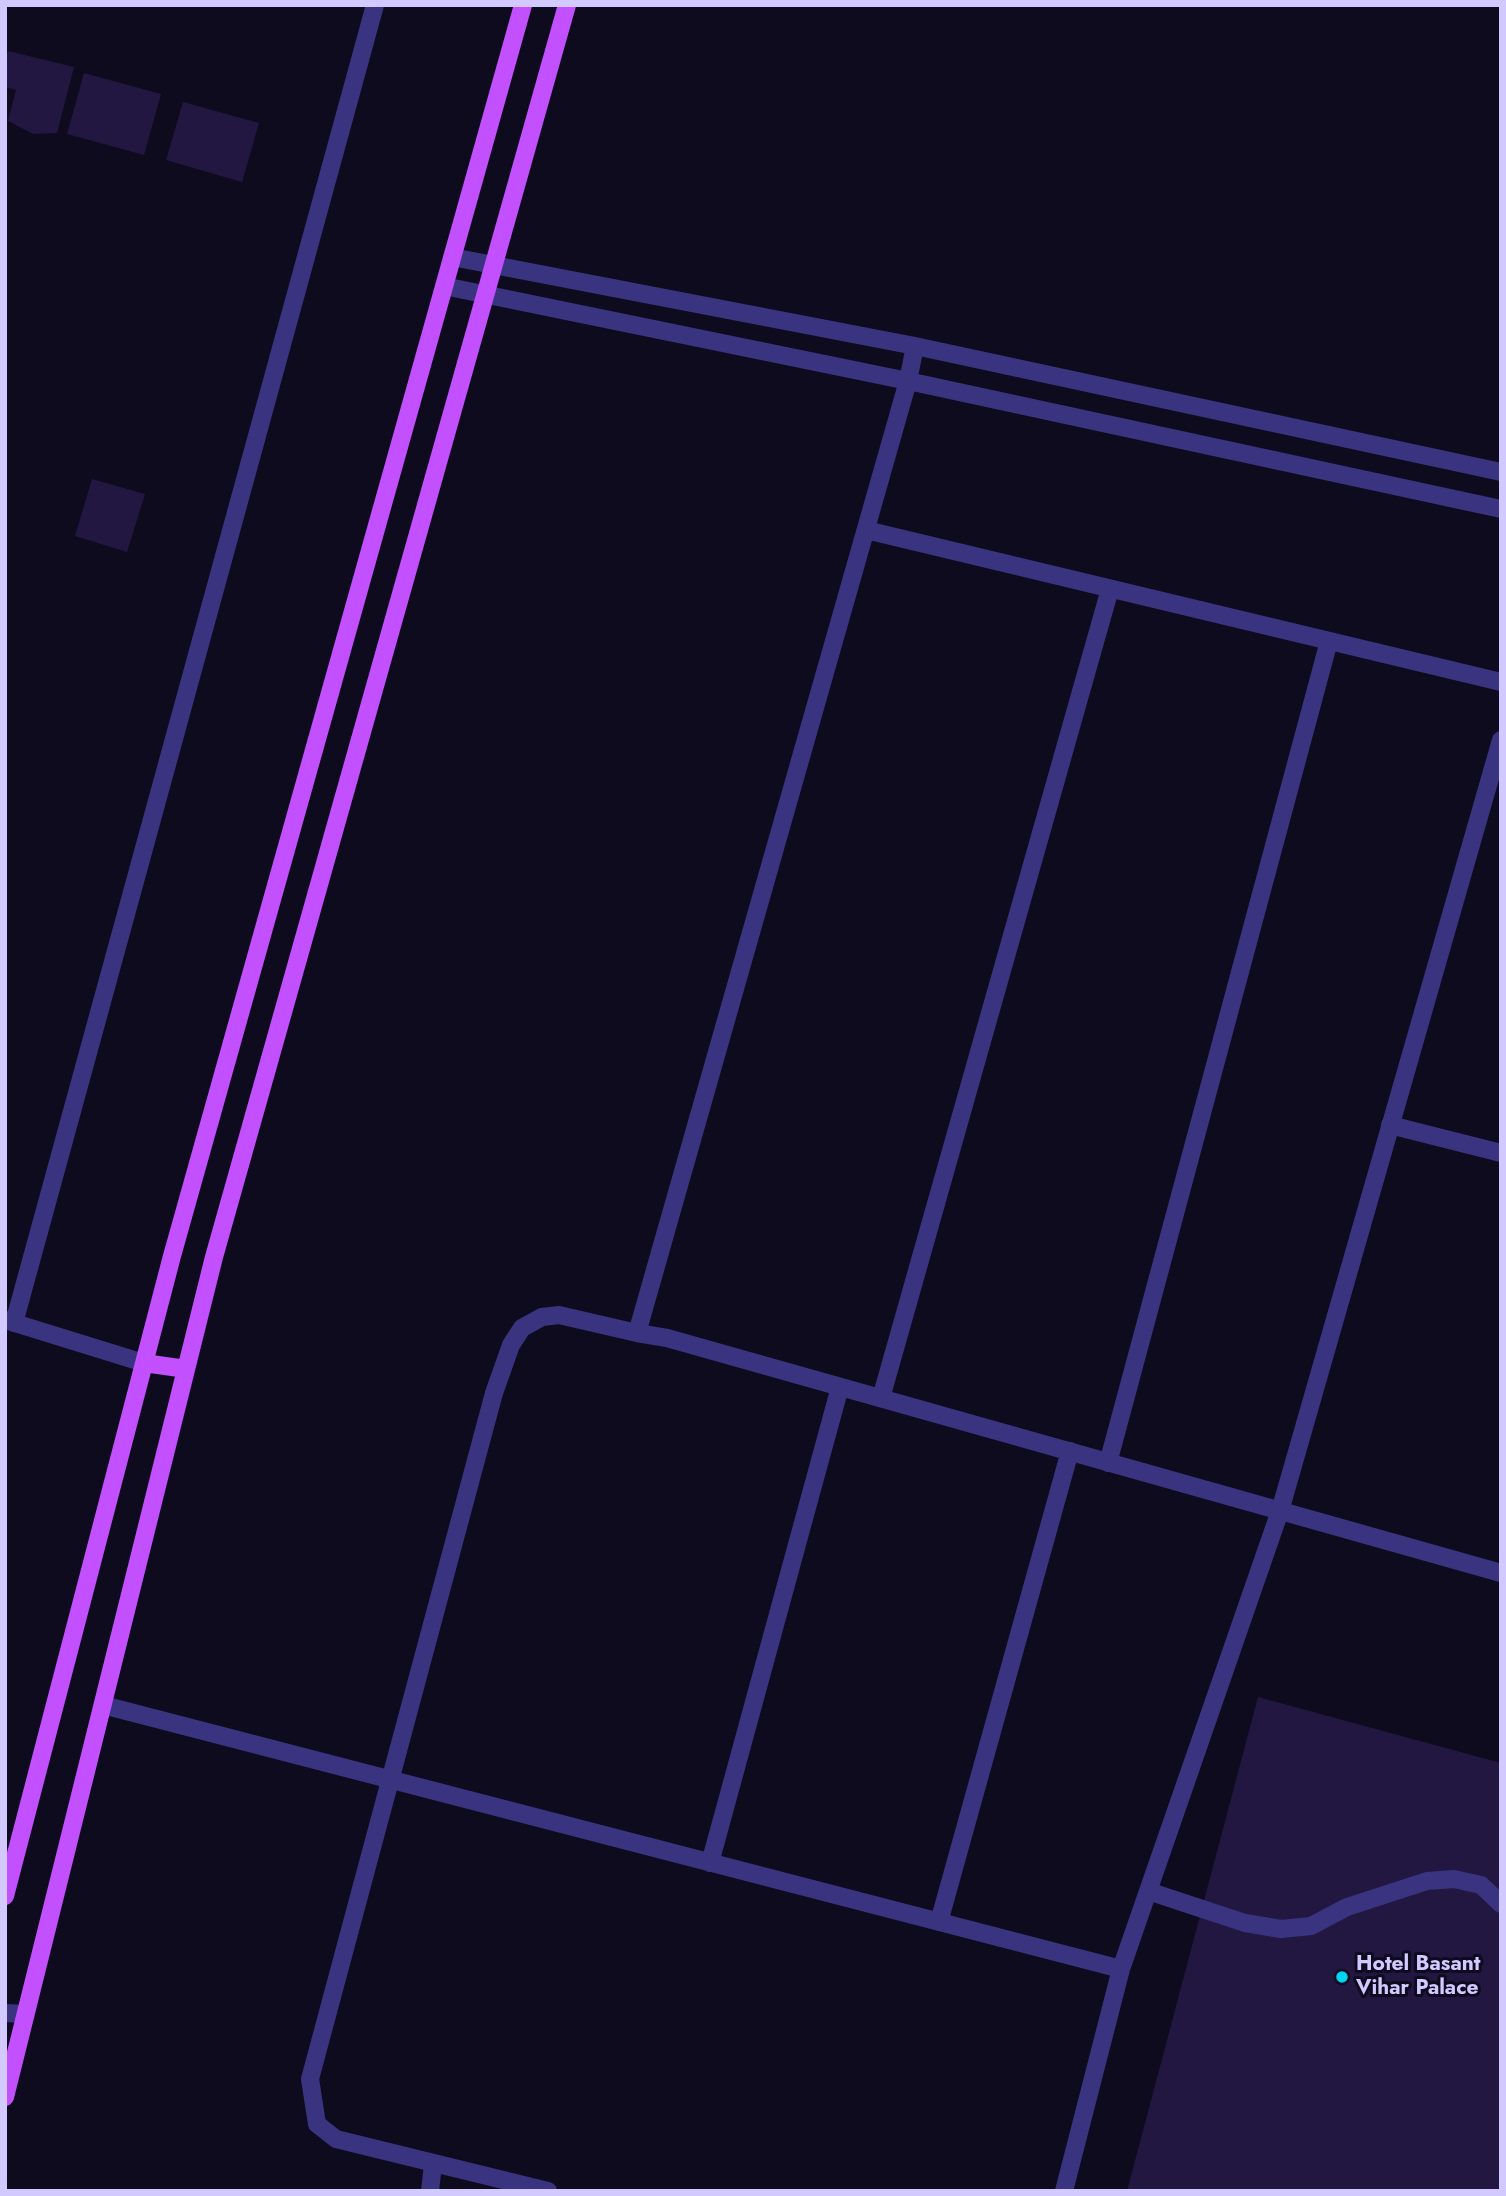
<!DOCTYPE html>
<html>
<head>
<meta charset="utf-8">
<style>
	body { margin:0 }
	#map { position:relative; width:1506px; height:2196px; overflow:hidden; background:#0f0b1f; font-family:Jost,sans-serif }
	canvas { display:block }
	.frame { position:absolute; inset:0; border:7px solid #d1c9ff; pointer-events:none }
</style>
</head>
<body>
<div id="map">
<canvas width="1506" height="2196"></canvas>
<div class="frame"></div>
</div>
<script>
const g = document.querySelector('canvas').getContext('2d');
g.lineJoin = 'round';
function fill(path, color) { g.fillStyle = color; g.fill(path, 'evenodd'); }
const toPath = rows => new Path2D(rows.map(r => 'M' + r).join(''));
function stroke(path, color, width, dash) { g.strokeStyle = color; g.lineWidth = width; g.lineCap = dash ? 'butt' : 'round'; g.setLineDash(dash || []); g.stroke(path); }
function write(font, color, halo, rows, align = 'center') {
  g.font = font + ' Jost,sans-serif'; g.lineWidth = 6; g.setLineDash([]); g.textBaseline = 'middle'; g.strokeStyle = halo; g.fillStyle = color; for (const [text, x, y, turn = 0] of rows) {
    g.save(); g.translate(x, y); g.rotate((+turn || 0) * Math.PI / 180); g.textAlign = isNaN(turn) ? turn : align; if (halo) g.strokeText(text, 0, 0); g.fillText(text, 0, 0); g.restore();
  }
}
const building = toPath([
	[8,51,74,67,57,133,33,134,8,121,16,90,5,87,5,63],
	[84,73,161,94,144,155,67,134],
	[183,102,259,123,242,182,166,160],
	[92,479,145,494,127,552,75,536],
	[1258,1697,1501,1763,1501,2191,1127,2191]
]);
const minor = toPath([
	[452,257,915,346,1501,472],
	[444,286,908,381,1501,509],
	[915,346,908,381,637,1333,667,1338,1501,1573],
	[866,530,1501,682],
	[1390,1125,1501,1153],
	[5,1320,144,1363],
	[14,1323,375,5],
	[881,1398,1110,589],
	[1108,1463,1329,641],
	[103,1705,1121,1969],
	[710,1863,840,1387],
	[1148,1891,1245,1923,1281,1929,1311,1926,1347,1907,1427,1881,1454,1879,1481,1885,1501,1904],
	[939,1922,1070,1451],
	[5,2013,25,2014],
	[430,2191,433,2164],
	[548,2191,336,2139,317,2124,310,2079,494,1393,511,1345,522,1328,542,1317,559,1315,637,1333],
	[1064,2191,1121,1969,1280,1511,1501,740]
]);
const major = toPath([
	[144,1363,186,1369],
	[5,1896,172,1256,523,5],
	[5,2097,214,1257,567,5]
]);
const markers = [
	[1342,1977,7,"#00d4f4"]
];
const poiNames = [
	["Hotel Basant",1356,1965],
	["Vihar Palace",1356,1989]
];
fill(building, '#211741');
stroke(minor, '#3a3480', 18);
stroke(major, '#c350ff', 18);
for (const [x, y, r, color] of markers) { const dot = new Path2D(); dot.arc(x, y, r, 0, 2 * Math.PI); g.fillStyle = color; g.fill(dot); stroke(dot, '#0f0b1f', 2.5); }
write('bold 21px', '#d1c9ff', '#0f0b1f', poiNames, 'left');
</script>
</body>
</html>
